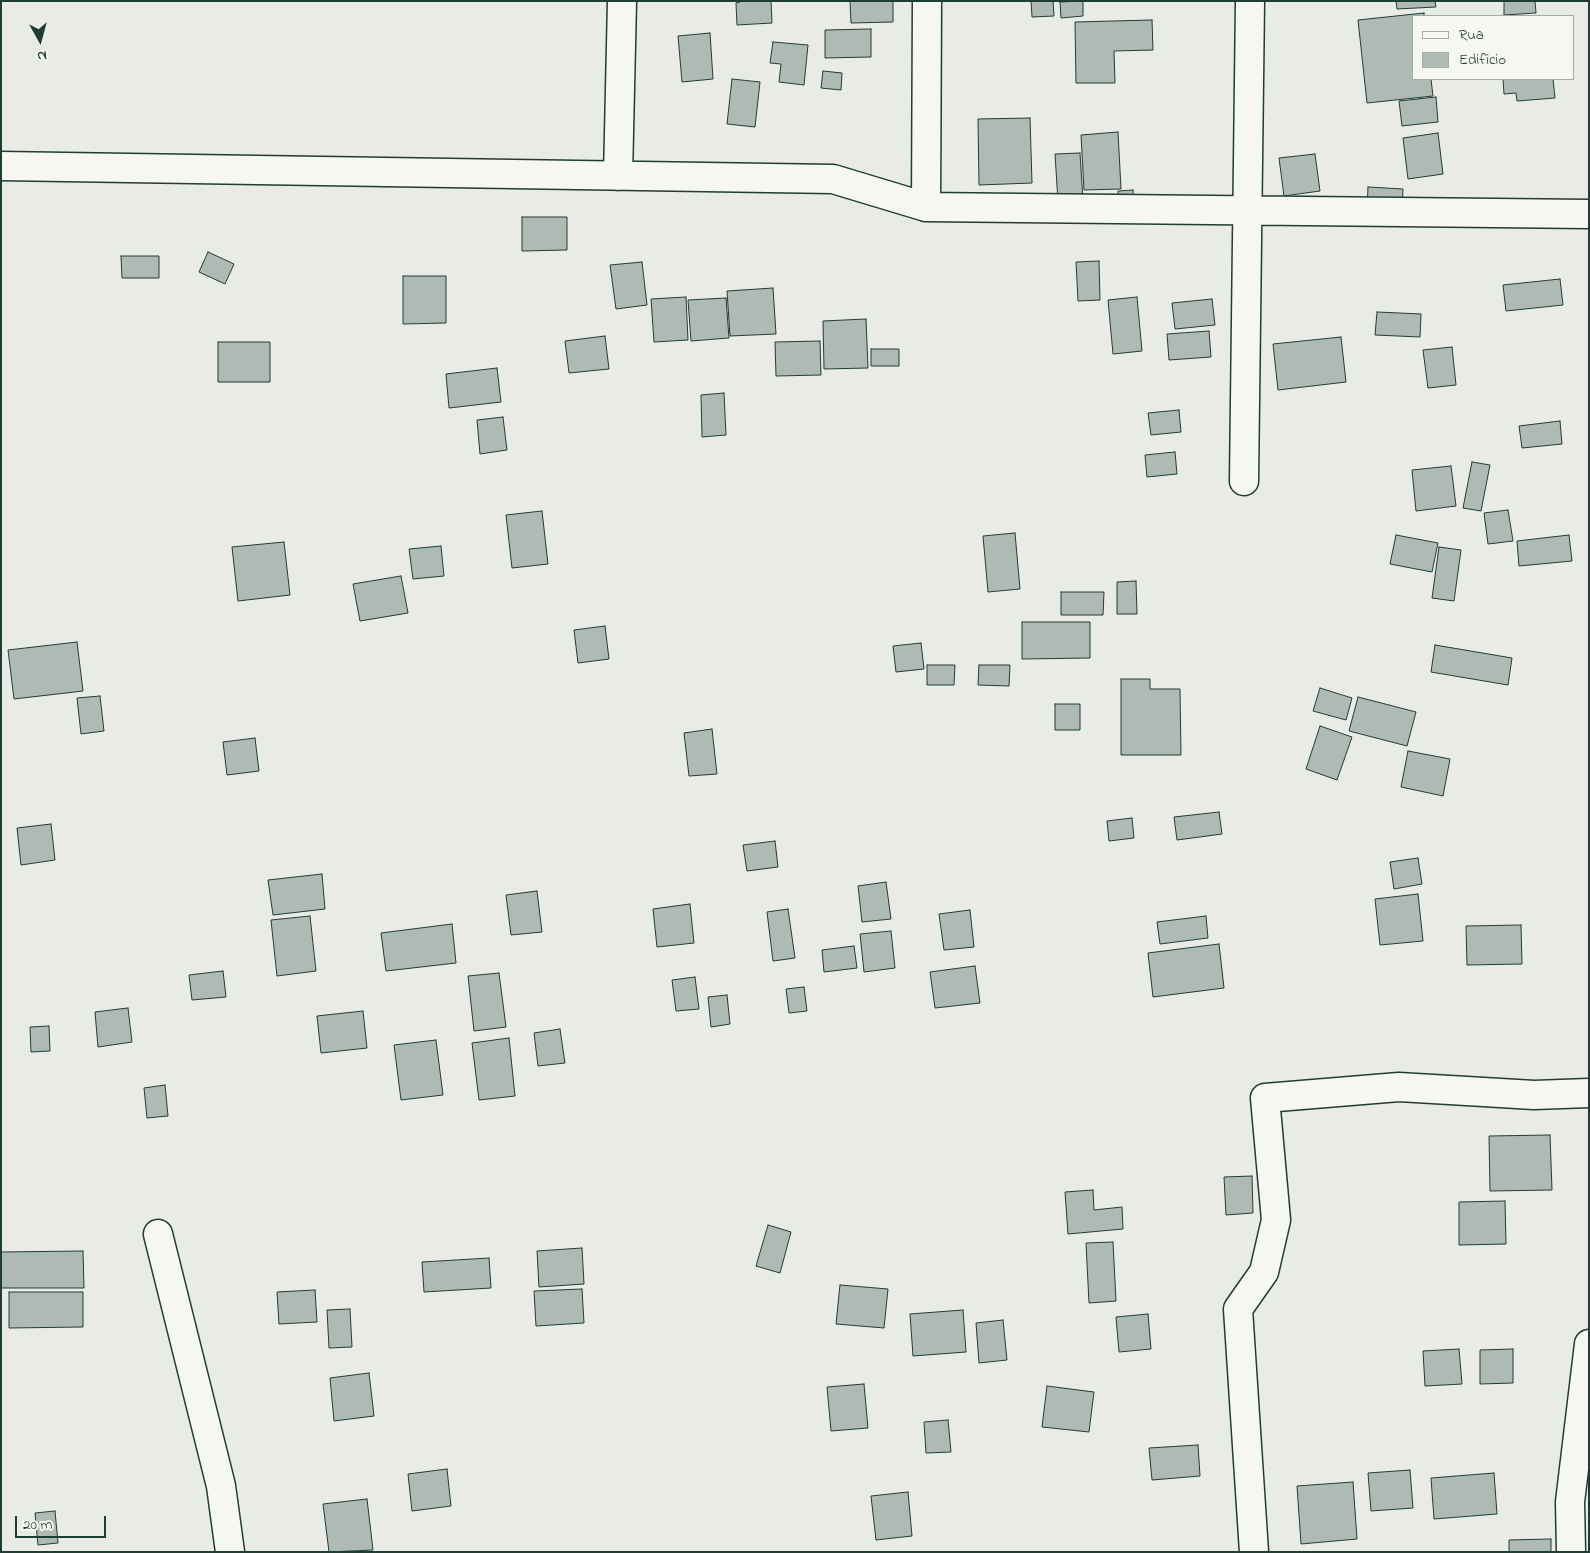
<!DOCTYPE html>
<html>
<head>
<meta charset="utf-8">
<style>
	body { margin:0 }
	#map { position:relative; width:1590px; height:1553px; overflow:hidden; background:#e9ebe7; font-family:"Indie Flower",sans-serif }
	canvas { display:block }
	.frame { position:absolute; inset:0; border:2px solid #1f3d34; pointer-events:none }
	.legend { position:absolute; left:1412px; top:15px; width:162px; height:65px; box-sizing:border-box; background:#f6f6f2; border:1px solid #a0aca6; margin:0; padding:6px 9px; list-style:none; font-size:15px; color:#1f3d34 }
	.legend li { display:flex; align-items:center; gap:10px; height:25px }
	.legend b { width:25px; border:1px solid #a0aca6 }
	.north { position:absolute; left:15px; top:15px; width:50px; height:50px; -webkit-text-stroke:4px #f6f6f2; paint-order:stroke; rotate:173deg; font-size:14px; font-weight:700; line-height:20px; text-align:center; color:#1f3d34 }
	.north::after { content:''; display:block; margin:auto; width:18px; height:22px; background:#1f3d34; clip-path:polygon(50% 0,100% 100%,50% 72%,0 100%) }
	.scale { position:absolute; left:15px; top:1516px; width:91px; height:22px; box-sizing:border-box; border:2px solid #1f3d34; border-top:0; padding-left:6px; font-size:15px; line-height:18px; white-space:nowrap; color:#1f3d34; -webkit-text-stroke:4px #f6f6f2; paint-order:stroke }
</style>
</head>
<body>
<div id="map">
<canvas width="1590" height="1553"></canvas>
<div class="frame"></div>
<ul class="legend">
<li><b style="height:6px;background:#f6f6f2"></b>Rua</li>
<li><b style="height:14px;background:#b0bab5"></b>Edifício</li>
</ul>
<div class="north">N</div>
<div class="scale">20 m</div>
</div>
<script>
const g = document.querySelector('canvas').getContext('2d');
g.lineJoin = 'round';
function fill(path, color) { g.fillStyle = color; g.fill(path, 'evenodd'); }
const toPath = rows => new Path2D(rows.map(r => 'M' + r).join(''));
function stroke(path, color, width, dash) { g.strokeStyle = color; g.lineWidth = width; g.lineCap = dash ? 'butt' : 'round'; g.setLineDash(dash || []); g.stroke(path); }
const building = toPath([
	[743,1,771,1,772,23,737,25,736,3,743,1],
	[850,1,893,1,893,22,851,23,850,1],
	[1031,1,1053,1,1054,16,1032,17,1031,1],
	[1083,1,1083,16,1061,18,1060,2,1083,1],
	[1396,1,1435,1,1436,7,1397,9,1396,1],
	[1504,1,1535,1,1536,13,1504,15,1504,1],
	[1424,13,1424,16,1414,16,1414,79,1431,79,1433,96,1367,103,1358,20,1424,13],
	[1152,20,1153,50,1114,51,1115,83,1076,83,1075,22,1152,20],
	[871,29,871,57,825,58,825,30,871,29],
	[710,33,713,79,682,82,678,36,710,33],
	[773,42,808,45,804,85,779,82,781,64,770,63,773,42],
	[823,71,842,73,841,90,821,88,823,71],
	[732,79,760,82,755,127,727,124,732,79],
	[1503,79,1553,79,1555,98,1517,101,1516,93,1504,94,1503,79],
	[1436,97,1438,122,1402,126,1399,101,1436,97],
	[1030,118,1032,183,979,185,978,119,1030,118],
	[1118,132,1121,189,1084,190,1081,135,1118,132],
	[1438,133,1443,174,1408,179,1403,138,1438,133],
	[1080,153,1083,200,1058,202,1055,154,1080,153],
	[1315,154,1320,191,1284,196,1279,158,1315,154],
	[1368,187,1403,189,1402,212,1367,210,1368,187],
	[1133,190,1134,208,1119,209,1118,191,1133,190],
	[522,217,567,217,567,250,522,251,522,217],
	[208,252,234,264,225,284,199,272,208,252],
	[121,256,159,256,159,278,122,278,121,256],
	[1099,261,1100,300,1078,301,1076,262,1099,261],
	[642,262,647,305,616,309,610,265,642,262],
	[403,276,446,276,446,323,403,324,403,276],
	[1560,279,1563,305,1506,311,1503,285,1560,279],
	[773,288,776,334,730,336,727,291,773,288],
	[686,297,688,340,654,342,651,299,686,297],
	[1137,297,1142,351,1113,354,1108,300,1137,297],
	[726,298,729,338,691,341,688,300,726,298],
	[1212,299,1215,325,1175,329,1172,303,1212,299],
	[1377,312,1421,314,1420,337,1375,335,1377,312],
	[866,319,868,368,824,369,823,321,866,319],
	[1209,331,1211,357,1169,360,1167,334,1209,331],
	[605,336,609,369,569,373,565,341,605,336],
	[1341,337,1346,382,1278,390,1273,344,1341,337],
	[820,341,821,375,776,376,775,342,820,341],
	[218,342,270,342,270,382,218,382,218,342],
	[1452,347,1456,385,1428,388,1423,350,1452,347],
	[871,349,899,349,899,366,871,366,871,349],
	[497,368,501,402,449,408,446,374,497,368],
	[724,393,726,435,702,437,701,395,724,393],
	[1179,410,1181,432,1151,435,1148,413,1179,410],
	[503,417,507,450,480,454,477,420,503,417],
	[1560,421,1562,444,1522,448,1519,426,1560,421],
	[1175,452,1177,474,1147,477,1145,455,1175,452],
	[1472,462,1490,465,1481,511,1463,508,1472,462],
	[1451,466,1456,506,1416,511,1412,470,1451,466],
	[1508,510,1513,541,1488,544,1484,513,1508,510],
	[542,511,548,564,512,568,506,515,542,511],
	[1015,533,1020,589,988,592,983,536,1015,533],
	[1396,535,1438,543,1432,572,1390,564,1396,535],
	[1569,535,1572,561,1519,566,1517,541,1569,535],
	[284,542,290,595,238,601,232,547,284,542],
	[441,546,444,576,413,579,409,549,441,546],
	[1439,547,1461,550,1454,601,1432,598,1439,547],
	[401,576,408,613,360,621,353,584,401,576],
	[1136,581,1137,614,1117,614,1117,582,1136,581],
	[1061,592,1104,592,1103,615,1061,615,1061,592],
	[1022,622,1090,622,1090,658,1022,659,1022,622],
	[605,626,609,659,578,663,574,630,605,626],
	[77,642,83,691,14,699,8,650,77,642],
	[921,643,924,669,896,672,893,646,921,643],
	[1435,645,1512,658,1508,685,1431,672,1435,645],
	[927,665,955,665,954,685,927,685,927,665],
	[979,665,1010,665,1009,686,978,685,979,665],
	[1121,679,1150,679,1150,689,1180,689,1181,755,1121,755,1121,679],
	[1320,688,1352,698,1346,720,1313,711,1320,688],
	[100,696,104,731,81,734,77,698,100,696],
	[1358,697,1416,712,1407,746,1349,731,1358,697],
	[1055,704,1080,704,1080,730,1055,730,1055,704],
	[1320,726,1352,737,1337,780,1306,769,1320,726],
	[712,729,717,774,689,776,684,733,712,729],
	[255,738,259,771,227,775,223,742,255,738],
	[1408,751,1450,759,1443,796,1401,787,1408,751],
	[1219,812,1222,834,1177,840,1174,817,1219,812],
	[1132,818,1134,838,1109,841,1107,821,1132,818],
	[51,824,55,860,21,865,17,828,51,824],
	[775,841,778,867,747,871,743,845,775,841],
	[1418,858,1422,884,1394,889,1390,862,1418,858],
	[322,874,325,909,273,915,268,880,322,874],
	[886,882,891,919,862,922,858,886,886,882],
	[537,891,542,932,511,935,506,895,537,891],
	[1418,894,1423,941,1380,945,1375,899,1418,894],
	[690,904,694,943,657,947,653,909,690,904],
	[788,909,795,958,773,961,767,912,788,909],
	[970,910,974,947,944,950,939,914,970,910],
	[310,916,316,971,277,976,271,920,310,916],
	[1206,916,1208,938,1160,944,1157,922,1206,916],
	[452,924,456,963,386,971,381,933,452,924],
	[1521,925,1522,964,1467,965,1466,926,1521,925],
	[891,931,895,968,864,972,860,934,891,931],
	[1219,944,1224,988,1153,997,1148,953,1219,944],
	[854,946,857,968,824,972,822,950,854,946],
	[975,966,980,1003,935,1008,930,972,975,966],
	[223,971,226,997,192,1000,189,975,223,971],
	[499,973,506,1027,474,1031,468,976,499,973],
	[695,977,699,1009,676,1011,672,980,695,977],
	[804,987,807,1011,789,1013,786,989,804,987],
	[727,995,730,1024,711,1027,708,997,727,995],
	[128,1008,132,1042,98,1047,95,1012,128,1008],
	[363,1011,367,1048,321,1053,317,1016,363,1011],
	[49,1026,50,1051,31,1052,30,1027,49,1026],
	[560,1029,565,1063,538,1066,534,1033,560,1029],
	[509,1038,515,1096,479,1100,472,1043,509,1038],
	[436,1040,443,1095,401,1100,394,1045,436,1040],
	[165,1085,168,1116,147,1118,144,1088,165,1085],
	[1550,1135,1552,1190,1490,1191,1489,1136,1550,1135],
	[1252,1176,1253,1213,1226,1215,1224,1177,1252,1176],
	[1093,1190,1094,1210,1122,1207,1123,1229,1068,1234,1065,1192,1093,1190],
	[1505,1201,1506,1244,1459,1245,1459,1202,1505,1201],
	[768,1225,791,1232,780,1273,756,1266,768,1225],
	[1113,1242,1116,1301,1089,1303,1086,1243,1113,1242],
	[582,1248,584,1284,539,1287,537,1251,582,1248],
	[83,1251,84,1288,1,1288,1,1252,83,1251],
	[489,1258,491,1288,424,1292,422,1262,489,1258],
	[840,1285,888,1289,884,1328,836,1324,840,1285],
	[582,1289,584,1323,536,1326,534,1291,582,1289],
	[315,1290,317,1322,279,1324,277,1292,315,1290],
	[9,1292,83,1292,83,1327,9,1328,9,1292],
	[350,1309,352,1347,329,1348,327,1310,350,1309],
	[963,1310,966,1352,913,1356,910,1314,963,1310],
	[1148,1314,1151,1349,1119,1352,1116,1317,1148,1314],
	[1003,1320,1007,1360,979,1363,976,1323,1003,1320],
	[1459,1349,1462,1384,1425,1386,1423,1351,1459,1349],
	[1513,1349,1513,1383,1480,1384,1480,1350,1513,1349],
	[369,1373,374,1416,334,1421,330,1378,369,1373],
	[864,1384,868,1428,831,1431,827,1387,864,1384],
	[1047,1386,1094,1392,1089,1432,1042,1427,1047,1386],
	[948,1420,951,1452,926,1453,924,1422,948,1420],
	[1198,1445,1200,1476,1152,1480,1149,1448,1198,1445],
	[447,1469,451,1506,412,1511,408,1474,447,1469],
	[1410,1470,1413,1508,1371,1511,1368,1473,1410,1470],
	[1494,1473,1497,1514,1434,1519,1431,1478,1494,1473],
	[1353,1482,1357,1539,1301,1544,1297,1486,1353,1482],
	[908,1492,912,1536,876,1540,871,1496,908,1492],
	[367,1499,373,1550,329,1552,323,1504,367,1499],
	[55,1511,58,1543,38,1545,35,1513,55,1511],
	[1551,1539,1551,1552,1509,1552,1509,1540,1551,1539]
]);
const minor = toPath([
	[1,166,833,179,926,207,1589,214],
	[618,176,622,1],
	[926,207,927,1],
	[1244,481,1250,1],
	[158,1234,221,1486,230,1552],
	[1254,1552,1238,1309,1264,1272,1276,1220,1265,1098,1399,1087,1534,1095,1589,1093],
	[1571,1552,1570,1502,1589,1344]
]);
fill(building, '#b0bab5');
stroke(building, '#1f3d34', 1);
stroke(minor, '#1f3d34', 31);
stroke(minor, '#f6f6f2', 28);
</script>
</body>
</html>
